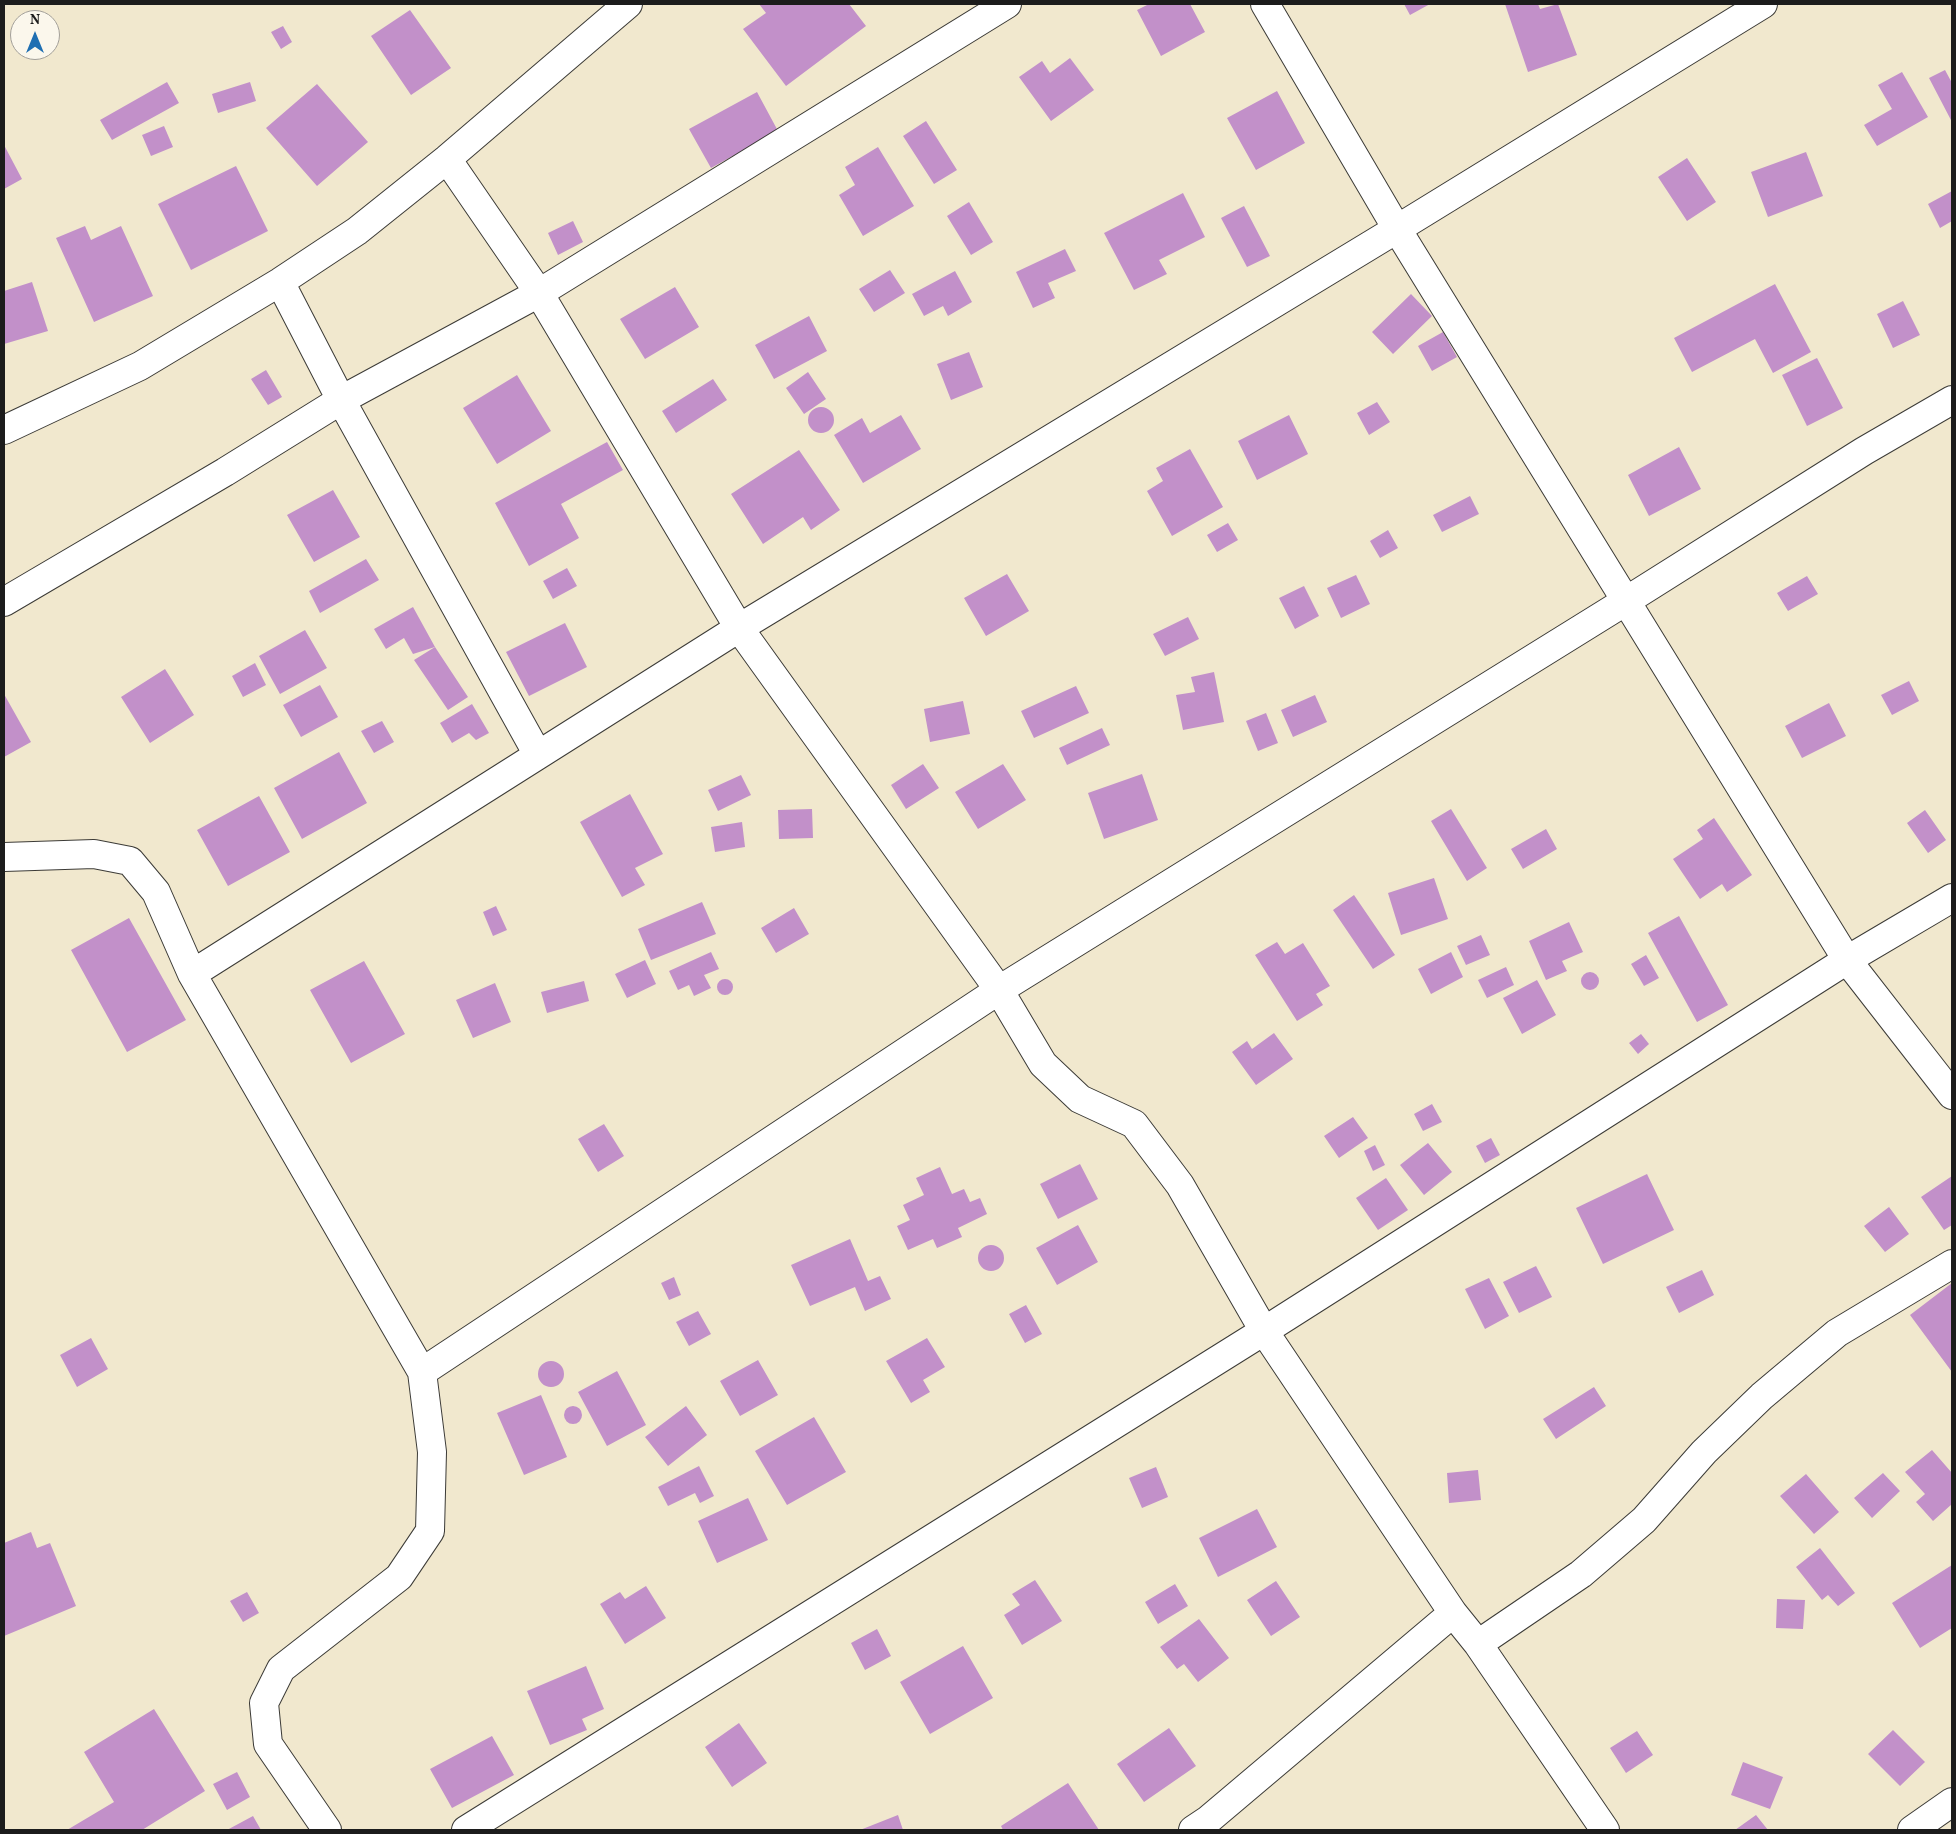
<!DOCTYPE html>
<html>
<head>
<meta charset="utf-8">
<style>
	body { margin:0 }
	#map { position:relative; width:1956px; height:1834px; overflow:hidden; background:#f1e8ce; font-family:Vollkorn,serif }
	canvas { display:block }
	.frame { position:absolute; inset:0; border:5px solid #1c1c1c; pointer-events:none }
	.north { position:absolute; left:10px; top:10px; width:50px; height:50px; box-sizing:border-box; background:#fbf7ec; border:1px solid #a29f99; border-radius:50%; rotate:0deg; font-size:14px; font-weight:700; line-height:20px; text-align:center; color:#1c1c1c }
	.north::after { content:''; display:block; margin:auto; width:18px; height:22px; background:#1f6fb2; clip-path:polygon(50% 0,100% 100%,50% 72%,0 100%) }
</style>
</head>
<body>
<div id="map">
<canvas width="1956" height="1834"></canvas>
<div class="frame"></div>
<div class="north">N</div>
</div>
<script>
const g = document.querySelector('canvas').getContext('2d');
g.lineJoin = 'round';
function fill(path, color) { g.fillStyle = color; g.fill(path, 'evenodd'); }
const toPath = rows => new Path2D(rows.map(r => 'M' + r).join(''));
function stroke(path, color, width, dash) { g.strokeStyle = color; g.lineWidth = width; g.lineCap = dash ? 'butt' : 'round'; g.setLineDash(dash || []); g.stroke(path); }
const building = toPath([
	[759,4,849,4,866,26,786,86,743,29,766,13],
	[1149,4,1190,4,1205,32,1161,56,1137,10],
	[1404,4,1430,4,1410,15],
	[1505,4,1538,4,1540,9,1558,4,1577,55,1528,72],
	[410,10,451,68,411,95,371,36],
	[283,26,292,42,281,49,271,32],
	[1070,58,1094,90,1051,121,1019,77,1042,61,1050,73],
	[1945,70,1952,83,1952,122,1929,78],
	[1902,72,1928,117,1877,146,1864,125,1892,109,1878,85],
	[167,82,179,103,112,140,100,120],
	[250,82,256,101,218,113,212,94],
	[317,84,368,142,317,186,266,128],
	[1277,91,1305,143,1256,170,1227,118],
	[757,92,778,131,711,168,689,129],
	[926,121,957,170,934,184,903,136],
	[164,126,173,147,151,156,142,135],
	[4,145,22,179,4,189],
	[878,147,914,206,863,236,839,195,855,185,845,167],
	[1806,152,1823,196,1768,217,1751,172],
	[1687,158,1716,202,1687,221,1658,177],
	[236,166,268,231,191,270,158,204],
	[1952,191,1952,221,1940,228,1928,204],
	[1183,193,1205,237,1159,260,1167,274,1134,290,1104,233],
	[969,202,993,242,971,255,947,216],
	[1244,206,1270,256,1247,267,1221,218],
	[573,221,583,242,558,255,548,233],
	[85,226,91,240,121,226,153,296,94,322,56,238],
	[1065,249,1076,271,1048,283,1055,298,1033,308,1016,272],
	[890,270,905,293,874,312,859,289],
	[955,271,972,302,948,316,943,306,924,316,912,294],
	[32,282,48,331,4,344,4,291],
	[1775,284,1811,352,1773,373,1755,339,1692,372,1674,338],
	[675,287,699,327,645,359,620,319],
	[1411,294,1432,316,1393,354,1372,332],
	[1903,301,1920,335,1893,348,1877,314],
	[809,316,827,351,774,379,755,345],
	[1443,332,1457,357,1432,371,1418,346],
	[969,352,983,387,951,400,937,364],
	[1817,358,1843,408,1807,426,1782,375],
	[266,370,282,397,268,405,251,379],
	[808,372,826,399,804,414,786,388],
	[517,375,551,431,497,464,463,408],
	[713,379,727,400,676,433,662,411],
	[1377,402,1390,422,1369,435,1357,413],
	'808 420a13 13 0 1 1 26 0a13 13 0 1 1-26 0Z',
	[901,415,921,449,863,483,834,435,862,418,870,433],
	[1289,415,1308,454,1257,480,1238,441],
	[607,442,623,470,561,504,579,538,529,566,495,503],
	[1679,447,1701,489,1649,516,1628,475],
	[1190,449,1223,507,1172,536,1147,491,1163,481,1156,468],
	[799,450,840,510,811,530,803,517,763,544,731,494],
	[333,490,360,537,314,562,287,515],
	[1470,496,1479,514,1442,532,1433,515],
	[1228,523,1238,540,1217,552,1207,535],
	[1388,530,1398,548,1380,558,1370,541],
	[366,559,379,580,320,613,309,591],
	[567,568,577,586,553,599,543,581],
	[1007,574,1029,611,986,636,964,598],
	[1356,575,1370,604,1341,618,1327,588],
	[1807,576,1818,594,1788,611,1777,593],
	[1304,586,1319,616,1295,629,1279,598],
	[413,607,435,647,468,697,448,710,414,660,435,647,413,654,404,638,386,649,374,629],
	[1188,617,1199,639,1165,656,1153,634],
	[565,623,587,667,529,696,506,652],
	[305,630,327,668,280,694,259,656],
	[255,663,266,685,243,697,232,676],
	[165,669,194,715,150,743,121,697],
	[1214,672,1224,722,1183,730,1176,695,1195,692,1191,677],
	[1909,681,1919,701,1892,715,1881,695],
	[320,685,338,717,301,737,283,705],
	[1076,686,1089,713,1034,738,1021,711],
	[4,694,31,742,4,757],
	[1315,695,1327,722,1293,737,1281,710],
	[963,701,970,734,930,742,924,709],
	[1829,703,1846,736,1802,758,1785,726],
	[472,704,489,733,476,740,469,733,452,743,440,723],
	[1266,713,1278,743,1258,751,1246,721],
	[382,721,394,742,374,753,361,731],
	[1102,728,1110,745,1067,765,1059,748],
	[339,752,367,803,302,839,274,788],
	[923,764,939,788,906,809,891,785],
	[1003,764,1026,800,978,829,955,792],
	[1142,774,1158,820,1104,839,1088,793],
	[741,775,751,795,718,811,708,790],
	[630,794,663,854,635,868,645,885,622,897,580,822],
	[259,796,290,852,228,886,197,830],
	[812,809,813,838,779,839,778,810],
	[1451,809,1487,868,1467,881,1431,821],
	[1925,810,1946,840,1928,853,1907,823],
	[1714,818,1752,875,1727,892,1722,884,1700,899,1673,859,1703,839,1697,830],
	[742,822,745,847,715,852,711,827],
	[1546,829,1557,849,1523,869,1511,849],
	[1434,878,1448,919,1401,935,1388,893],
	[1354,895,1395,955,1373,969,1333,910],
	[702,902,716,934,651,960,638,929],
	[496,906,507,930,493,936,483,912],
	[794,908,809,934,776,953,761,928],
	[1679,916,1728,1005,1697,1022,1648,933],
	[129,918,186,1020,127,1052,71,950],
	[1569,922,1583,952,1562,961,1567,971,1546,980,1529,941],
	[1481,935,1490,955,1466,965,1457,946],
	[1277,942,1285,954,1303,943,1330,986,1316,994,1323,1005,1297,1021,1255,955],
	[711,952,719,969,704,975,711,988,694,996,689,985,678,990,669,971],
	[1451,952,1463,977,1431,994,1418,969],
	[1646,955,1659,978,1644,986,1631,964],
	[645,960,656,984,627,998,615,974],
	[364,961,405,1034,351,1063,310,990],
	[1506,967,1514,985,1487,998,1478,980],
	'1581 981a9 9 0 1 1 18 0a9 9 0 1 1-18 0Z',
	'717 987a8 8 0 1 1 16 0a8 8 0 1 1-16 0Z',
	[1537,980,1556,1015,1522,1034,1503,998],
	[584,981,589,1001,547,1013,541,992],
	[495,983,511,1022,473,1038,456,1000],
	[1274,1033,1293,1059,1256,1085,1232,1052,1247,1041,1252,1049],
	[1641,1034,1649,1044,1638,1054,1629,1043],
	[1432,1104,1442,1122,1423,1131,1414,1114],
	[1353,1117,1368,1138,1339,1158,1324,1136],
	[604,1124,624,1156,598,1172,578,1139],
	[1491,1138,1500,1155,1485,1163,1476,1146],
	[1428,1143,1452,1172,1424,1195,1400,1165],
	[1375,1145,1385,1165,1373,1171,1364,1151],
	[1080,1164,1098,1199,1058,1219,1040,1184],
	[940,1167,952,1194,964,1189,970,1202,980,1198,987,1214,958,1228,962,1237,937,1248,933,1239,908,1250,897,1226,910,1220,903,1205,924,1195,916,1178],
	[1647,1174,1674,1230,1603,1264,1576,1208],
	[1952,1176,1952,1225,1944,1230,1921,1197],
	[1386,1178,1408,1210,1378,1230,1356,1198],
	[1889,1207,1909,1234,1885,1252,1864,1226],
	[1078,1225,1098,1262,1057,1285,1036,1248],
	[850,1239,868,1281,880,1276,891,1299,865,1311,855,1287,810,1306,791,1265],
	'978 1258a13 13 0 1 1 26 0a13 13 0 1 1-26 0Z',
	[1536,1266,1552,1297,1519,1313,1503,1282],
	[1702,1270,1714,1295,1679,1313,1666,1287],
	[674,1277,681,1295,669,1300,661,1283],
	[1489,1278,1509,1316,1485,1329,1465,1289],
	[1952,1283,1952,1372,1910,1315],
	[1026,1305,1042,1334,1025,1343,1009,1314],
	[698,1311,711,1334,689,1346,676,1322],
	[91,1338,108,1369,77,1387,60,1355],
	[927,1338,945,1367,923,1380,930,1392,911,1403,886,1361],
	[758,1360,778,1395,740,1416,720,1381],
	'538 1374a13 13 0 1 1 26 0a13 13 0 1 1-26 0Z',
	[617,1371,646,1425,607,1446,578,1392],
	[1594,1387,1606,1406,1556,1439,1543,1419],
	[541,1395,567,1457,524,1475,497,1413],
	'564 1415a9 9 0 1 1 18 0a9 9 0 1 1-18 0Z',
	[686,1406,707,1435,668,1466,645,1437],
	[814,1417,846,1472,787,1505,755,1451],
	[1932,1450,1952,1473,1952,1504,1933,1521,1916,1502,1925,1494,1905,1472],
	[699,1466,714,1496,700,1503,695,1493,668,1506,658,1487],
	[1156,1467,1168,1497,1142,1508,1129,1478],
	[1478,1470,1481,1500,1449,1503,1447,1473],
	[1883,1473,1900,1491,1872,1518,1854,1498],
	[1806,1474,1839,1512,1814,1534,1780,1496],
	[748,1498,768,1540,717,1563,698,1521],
	[1257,1509,1277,1547,1218,1577,1199,1538],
	[31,1532,37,1548,50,1543,76,1606,4,1636,4,1543],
	[1820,1548,1855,1593,1838,1606,1828,1595,1822,1600,1796,1567],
	[1952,1565,1952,1628,1920,1648,1892,1603],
	[1035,1580,1062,1621,1022,1645,1004,1615,1020,1605,1012,1594],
	[1276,1581,1300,1617,1271,1636,1247,1600],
	[1175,1584,1188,1606,1158,1624,1145,1602],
	[646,1586,666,1618,625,1644,600,1604,620,1592,625,1599],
	[247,1592,259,1613,243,1622,230,1601],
	[1777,1599,1805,1600,1803,1629,1776,1628],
	[1199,1619,1229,1658,1198,1682,1184,1664,1177,1669,1160,1647],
	[877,1629,891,1656,865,1670,851,1643],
	[963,1646,993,1698,930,1734,900,1682],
	[586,1666,604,1709,582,1719,587,1730,550,1745,527,1691],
	[154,1709,205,1791,142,1830,67,1830,114,1802,84,1752],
	[739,1723,767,1763,732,1787,705,1747],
	[1169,1728,1196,1766,1144,1802,1117,1764],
	[1893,1730,1925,1762,1900,1786,1868,1754],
	[1637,1731,1653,1755,1626,1773,1610,1748],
	[492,1736,514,1775,452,1808,430,1769],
	[1743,1762,1783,1777,1770,1809,1731,1795],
	[237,1772,250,1797,227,1810,213,1784],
	[1068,1783,1099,1830,1003,1830,1001,1826],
	[898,1815,903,1830,860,1830],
	[1756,1815,1768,1830,1735,1830],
	[253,1816,261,1830,227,1830]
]);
const minor = toPath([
	[1265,4,1397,229,1847,960,1952,1095],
	[447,159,539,293,739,628,999,990,1043,1064,1080,1099,1134,1124,1180,1185,1264,1331,1453,1613,1478,1644,1605,1830],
	[280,282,341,400,538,755],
	[4,430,140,366,280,282,357,231,447,159,628,4],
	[4,602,225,472,341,400,539,293,1007,4],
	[4,857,94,854,130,861,156,892,192,974,422,1372,432,1452,430,1531,399,1577,281,1669,264,1703,268,1744,327,1830],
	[192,974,739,628,1397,229,1763,4],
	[422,1372,999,990,1626,601,1864,451,1952,400],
	[1478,1644,1581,1574,1644,1520,1704,1452,1762,1396,1837,1333,1952,1264],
	[466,1830,1264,1331,1847,960,1952,898],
	[1193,1830,1208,1820,1453,1613],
	[1912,1830,1952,1802]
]);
fill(building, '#c290c9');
stroke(minor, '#3c3b37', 30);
stroke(minor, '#fff', 28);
</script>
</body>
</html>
